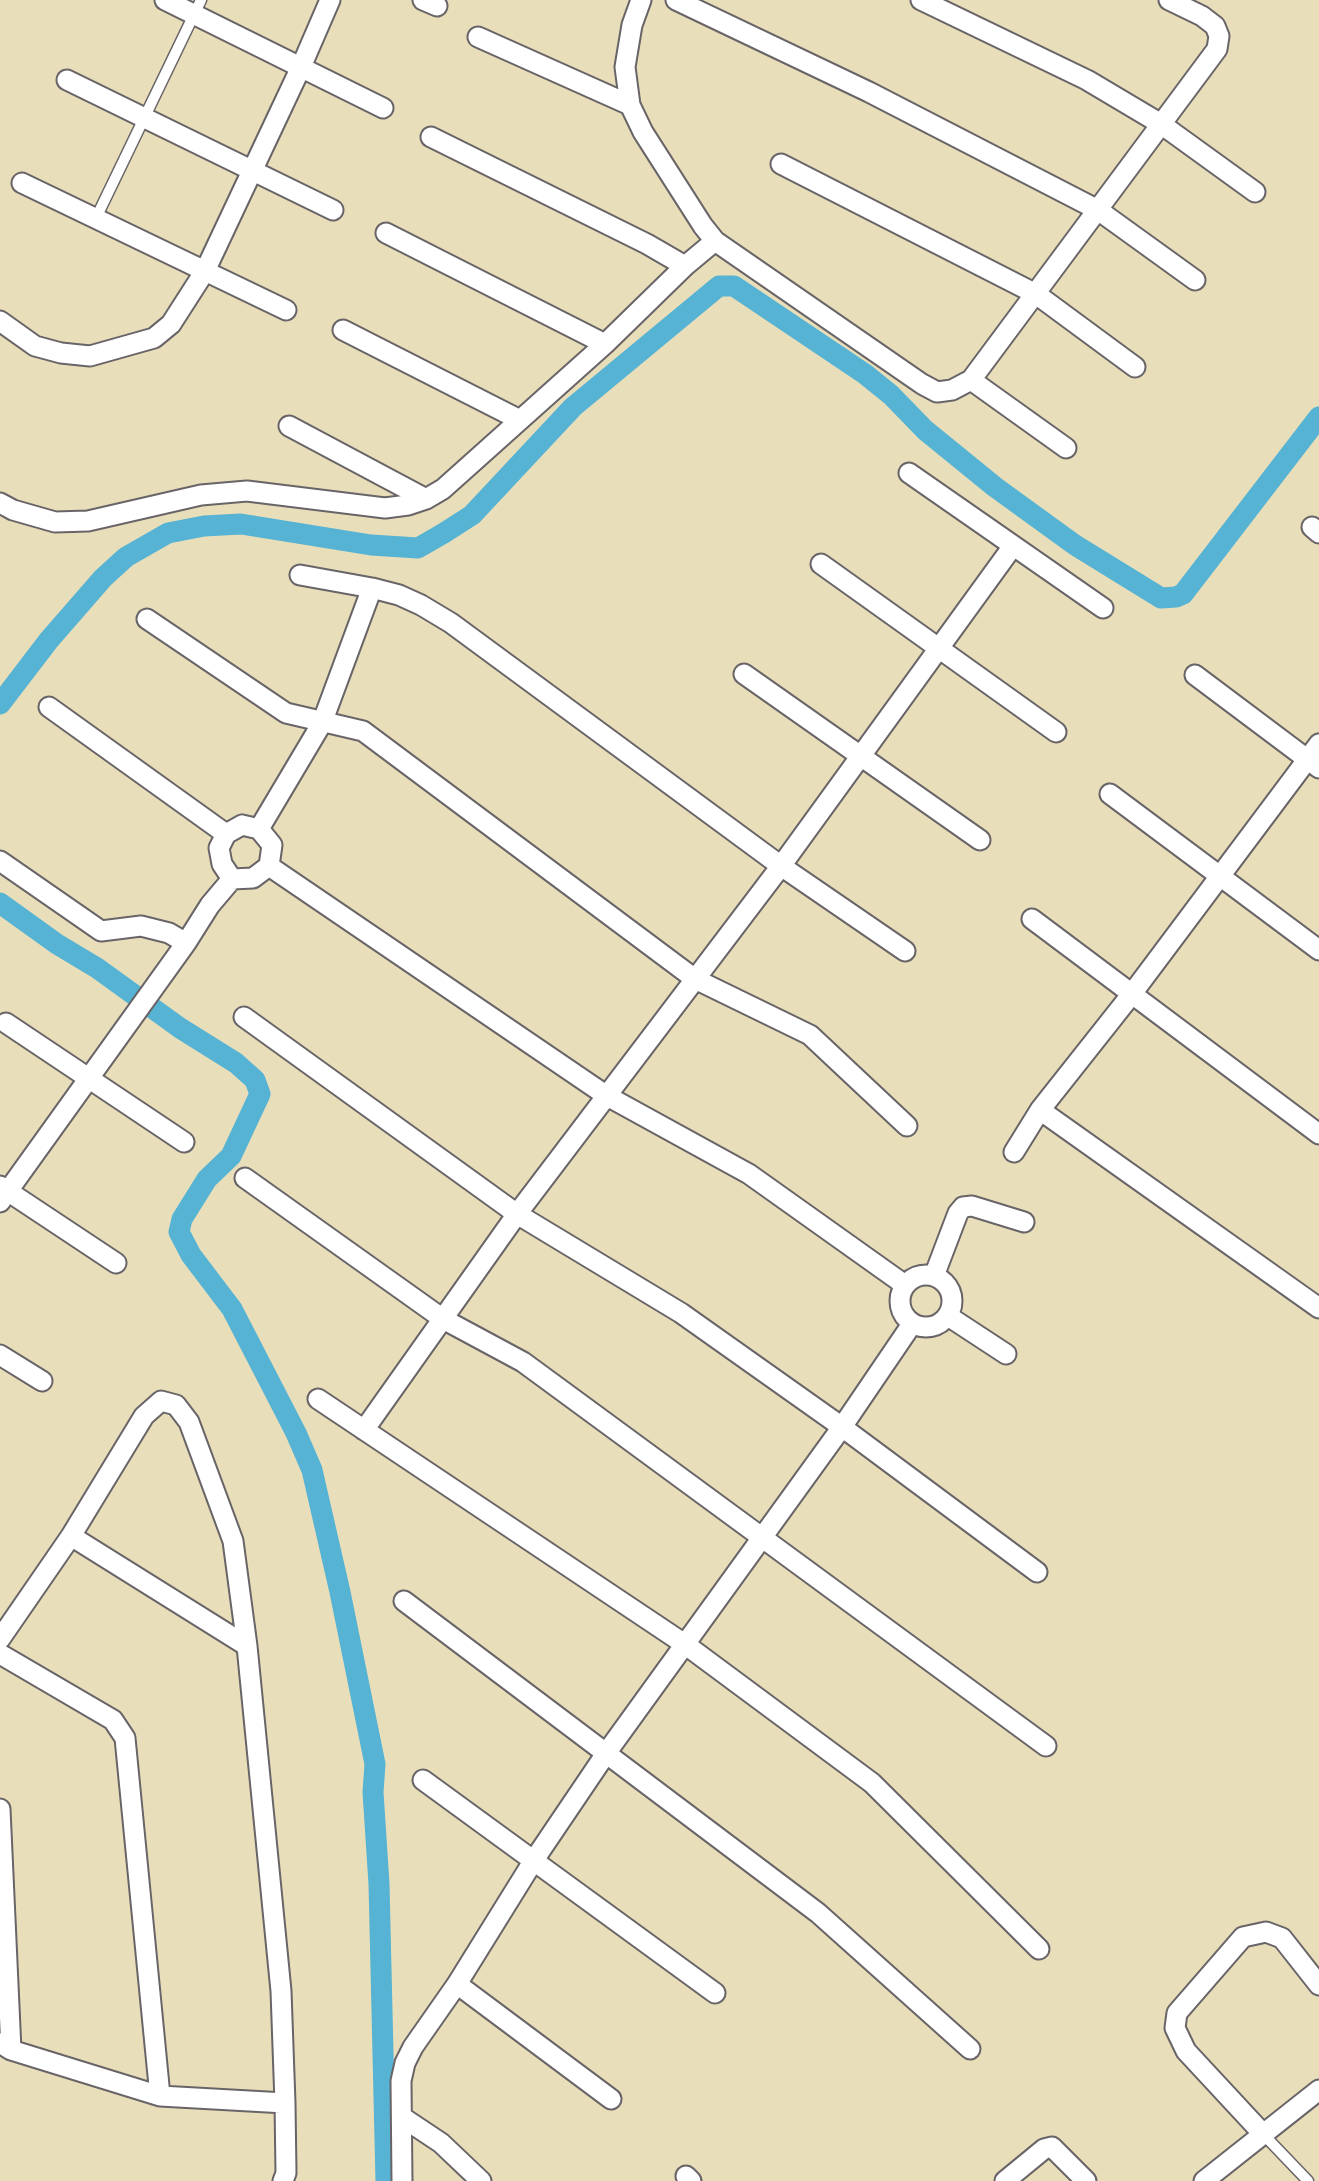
<!DOCTYPE html>
<html>
<head>
<meta charset="utf-8">
<style>
	body { margin:0 }
	canvas { display:block; background:#e9deba }
</style>
</head>
<body>
<canvas width="1319" height="2181"></canvas>
<script>
const g = document.querySelector('canvas').getContext('2d');
g.lineJoin = 'round';
const toPath = rows => new Path2D(rows.map(r => 'M' + r).join(''));
function stroke(path, color, width, dash) { g.strokeStyle = color; g.lineWidth = width; g.lineCap = dash ? 'butt' : 'round'; g.setLineDash(dash || []); g.stroke(path); }
const canal = toPath([
	[0,704,49,640,103,578,126,557,168,533,204,526,241,524,371,545,418,548,444,533,472,515,573,407,719,286,734,286,865,374,891,395,925,430,995,487,1075,545,1161,598,1176,597,1183,594,1319,417],
	[0,903,57,944,97,968,180,1028,236,1063,255,1080,260,1094,231,1156,207,1179,182,1219,179,1232,191,1255,232,1309,296,1433,312,1470,340,1592,375,1764,373,1792,379,1884,386,2181]
]);
const service = toPath([
	[96,218,201,0],
	[1264,2135,1308,2181]
]);
const minor = toPath([
	[165,0,383,108],
	[423,0,437,6],
	[641,0,632,25,625,67,630,105,643,132,703,226,715,241,922,384,937,392,952,390,971,380,1217,49,1219,36,1215,26,1202,16,1169,0],
	[676,0,869,92,1098,210,1195,280],
	[921,0,1087,80,1161,124,1255,192],
	[478,37,630,105],
	[67,80,333,210],
	[431,137,647,244,685,266],
	[781,164,1036,294,1135,367],
	[22,183,286,310],
	[386,233,605,344],
	[0,321,35,346,61,353,90,356,154,338,171,324,205,271,301,67,330,0],
	[343,330,520,420],
	[971,380,1066,448],
	[289,426,426,499],
	[909,473,1103,608],
	[0,503,13,510,55,522,88,521,201,495,247,491,385,508,408,505,426,499,443,489,605,344,685,266,715,241],
	[1312,527,1319,533],
	[821,564,1056,732],
	[300,575,372,588,399,595,421,605,451,623,781,866,905,951],
	[147,619,286,713,363,731,695,979,810,1035,907,1126],
	[744,674,980,840],
	[1195,675,1319,768],
	[49,707,226,834],
	[1110,794,1319,950],
	[242,825,259,829,272,845,269,866,253,878,232,879,222,864,219,848,226,834,242,825],
	[259,829,322,723,372,588],
	[0,861,101,931,141,926,169,933,186,943],
	[269,866,607,1096,749,1174,905,1285],
	[1032,919,1319,1134],
	[244,1017,517,1214,681,1313,842,1427,1037,1572],
	[6,1023,184,1142],
	[1040,1110,1319,1308],
	[1014,1152,1040,1110,1131,995,1319,744],
	[245,1178,443,1319,523,1362,1046,1746],
	[0,1186,116,1263],
	[0,1202,186,943,210,905,232,879],
	'900 1301a26 26 0 1 1 52 0a26 26 0 1 1-52 0Z',
	[934,1276,958,1213,963,1207,972,1206,1024,1222],
	[948,1316,1006,1354],
	[0,1355,42,1381],
	[318,1399,686,1645,872,1783,1039,1949],
	[364,1430,517,1214,781,866,1013,546],
	[71,1536,247,1646],
	[404,1601,818,1913,970,2049],
	[0,1639,71,1536,144,1416,161,1401,176,1405,189,1422,233,1541,247,1646,281,1991,285,2103,286,2173,283,2181],
	[0,1654,113,1720,125,1738,160,2096],
	[423,1780,715,1993],
	[0,1809,11,2050],
	[457,1984,611,2099],
	[0,2043,11,2050,160,2096,285,2103],
	[402,2117,441,2143,481,2181],
	[1264,2135,1186,2051,1175,2028,1177,2013,1243,1937,1266,1932,1282,1938,1319,1985],
	[686,2176,691,2181],
	[402,2181,401,2081,405,2063,413,2047,457,1984,534,1860,607,1752,842,1427,912,1324],
	[1005,2181,1044,2149,1052,2147,1086,2181],
	[1204,2181,1319,2090]
]);
stroke(canal, '#56b3d4', 21);
stroke(service, '#686467', 13);
stroke(minor, '#686467', 23);
stroke(service, '#fff', 10);
stroke(minor, '#fff', 19);
</script>
</body>
</html>
